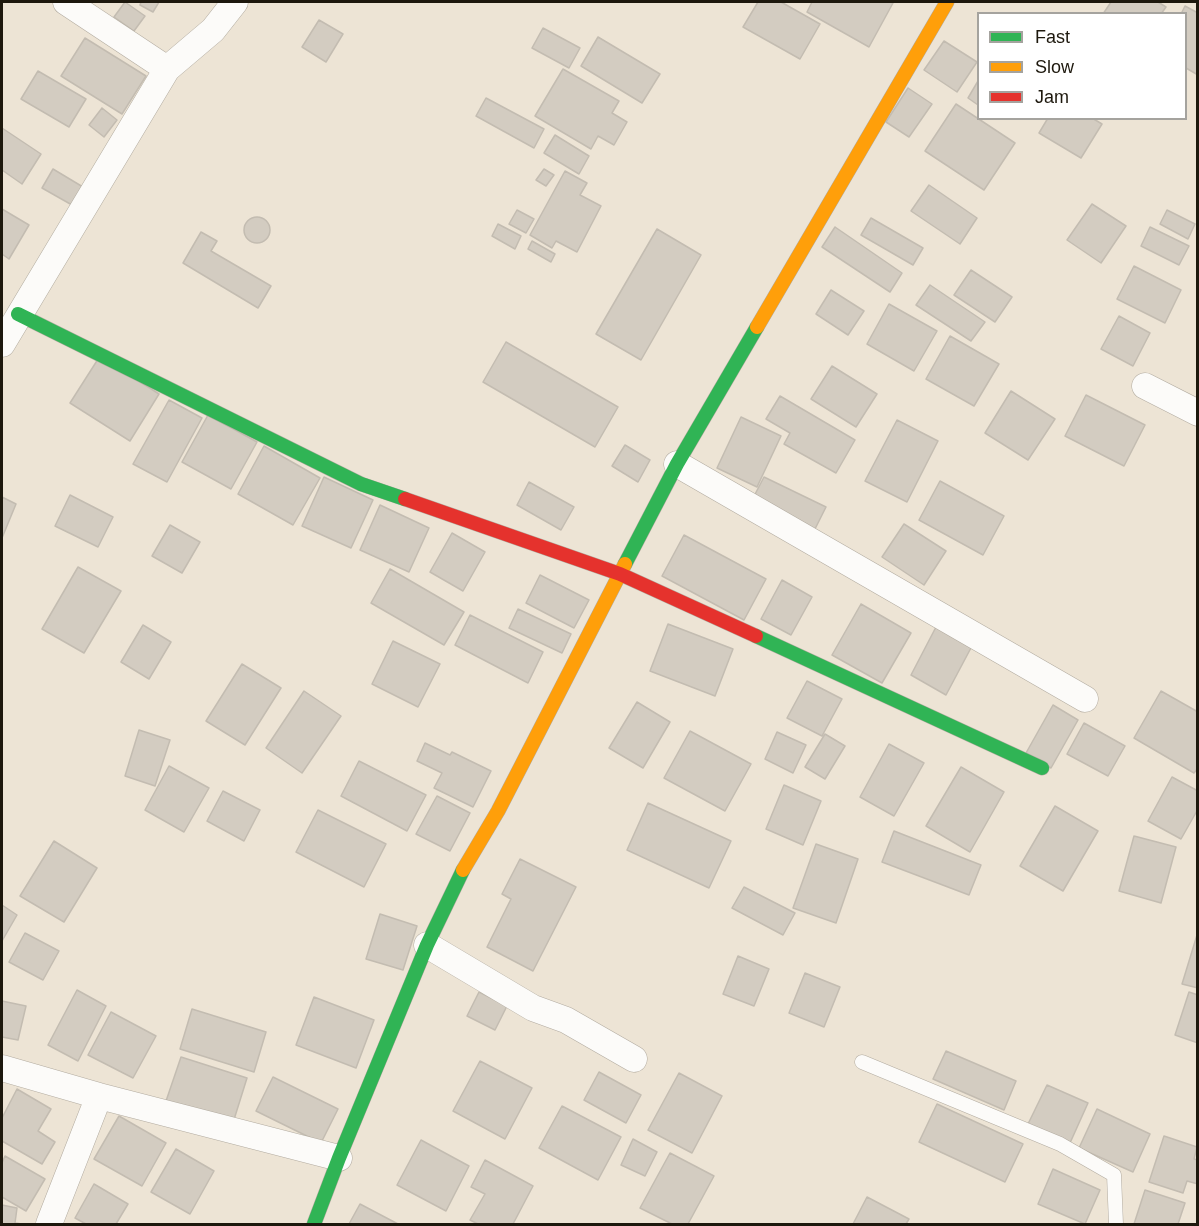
<!DOCTYPE html>
<html>
<head>
<meta charset="utf-8">
<style>
	body { margin:0 }
	#map { position:relative; width:1199px; height:1226px; overflow:hidden; background:#ede4d5; font-family:Arial,sans-serif }
	canvas { display:block }
	.frame { position:absolute; inset:0; border:3px solid #1d180d; pointer-events:none }
	.legend { position:absolute; left:977px; top:12px; width:210px; height:108px; box-sizing:border-box; background:#fff; border:2px solid #a5a39e; margin:0; padding:8px 10px; list-style:none; font-size:18px; color:#1d180d }
	.legend li { display:flex; align-items:center; gap:12px; height:30px }
	.legend b { width:30px; border:2px solid #a5a39e }
</style>
</head>
<body>
<div id="map">
<canvas width="1199" height="1226"></canvas>
<div class="frame"></div>
<ul class="legend">
<li><b style="height:8px;background:#30b455"></b>Fast</li>
<li><b style="height:8px;background:#ff9f0a"></b>Slow</li>
<li><b style="height:8px;background:#e5322d"></b>Jam</li>
</ul>
</div>
<script>
const g = document.querySelector('canvas').getContext('2d');
g.lineJoin = 'round';
function fill(path, color) { g.fillStyle = color; g.fill(path, 'evenodd'); }
const toPath = rows => new Path2D(rows.map(r => 'M' + r).join(''));
function stroke(path, color, width, dash) { g.strokeStyle = color; g.lineWidth = width; g.lineCap = dash ? 'butt' : 'round'; g.setLineDash(dash || []); g.stroke(path); }
const building = toPath([
	[125,2,145,16,134,31,114,17,125,2],
	[141,2,159,2,153,12,140,5,141,2],
	[758,2,781,2,820,24,800,59,743,27,758,2],
	[812,2,890,2,893,3,869,47,807,12,812,2],
	[1111,2,1158,2,1166,7,1161,14,1103,14,1111,2],
	[1185,6,1198,13,1198,75,1186,68,1186,14,1181,14,1185,6],
	[319,20,343,34,326,62,302,47,319,20],
	[543,28,580,48,569,68,532,48,543,28],
	[598,37,660,74,642,103,581,66,598,37],
	[85,38,146,76,122,114,61,76,85,38],
	[944,41,977,62,957,92,924,70,944,41],
	[563,69,619,101,612,113,627,122,614,145,598,136,591,149,535,116,563,69],
	[38,71,86,99,69,127,21,99,38,71],
	[978,81,978,105,968,98,978,81],
	[908,88,932,104,909,137,886,122,908,88],
	[486,98,544,129,534,148,476,116,486,98],
	[956,104,1015,143,984,190,925,151,956,104],
	[102,108,117,120,104,137,89,125,102,108],
	[1048,118,1092,118,1102,124,1081,158,1039,133,1048,118],
	[2,128,41,154,22,184,2,170,2,128],
	[555,135,589,156,579,174,544,153,555,135],
	[53,169,83,187,72,205,42,188,53,169],
	[544,169,554,175,546,186,536,180,544,169],
	[565,171,587,183,580,195,601,206,577,252,556,241,552,248,530,235,565,171],
	[929,185,977,218,960,244,911,211,929,185],
	[1092,204,1126,226,1101,263,1067,240,1092,204],
	[2,209,29,225,9,259,2,254,2,209],
	[517,210,534,219,526,233,509,224,517,210],
	[1167,210,1195,224,1188,239,1160,224,1167,210],
	'244 230a13 13 0 1 1 26 0a13 13 0 1 1-26 0Z',
	[871,218,923,248,913,265,861,235,871,218],
	[498,224,521,236,515,249,492,236,498,224],
	[835,227,902,273,890,292,822,247,835,227],
	[1150,227,1189,246,1179,265,1141,246,1150,227],
	[657,229,701,255,641,360,596,334,657,229],
	[201,232,217,241,211,251,271,286,258,308,183,263,201,232],
	[532,241,555,254,551,262,528,249,532,241],
	[1134,266,1181,290,1165,323,1117,299,1134,266],
	[971,270,1012,297,995,322,954,295,971,270],
	[930,285,985,322,971,341,916,305,930,285],
	[831,290,864,311,848,335,816,314,831,290],
	[889,304,937,331,914,371,867,344,889,304],
	[1119,316,1150,333,1133,366,1101,349,1119,316],
	[950,336,999,364,974,406,926,379,950,336],
	[506,342,618,407,595,447,483,382,506,342],
	[100,356,159,394,130,441,70,403,100,356],
	[832,366,877,394,856,427,811,399,832,366],
	[1011,391,1055,419,1028,460,985,433,1011,391],
	[1086,395,1145,425,1124,466,1065,436,1086,395],
	[780,396,855,440,836,473,784,444,790,433,766,419,780,396],
	[169,400,202,418,167,482,133,464,169,400],
	[208,415,257,442,231,489,182,462,208,415],
	[741,417,781,436,757,487,717,468,741,417],
	[897,420,938,441,907,502,865,481,897,420],
	[625,445,650,460,638,482,612,466,625,445],
	[264,446,320,478,293,525,238,494,264,446],
	[324,477,373,500,351,548,302,526,324,477],
	[764,477,826,507,814,531,752,500,764,477],
	[940,481,1004,516,983,555,919,520,940,481],
	[529,482,574,507,561,530,517,505,529,482],
	[70,495,113,517,98,547,55,526,70,495],
	[2,497,16,504,2,538,2,497],
	[380,505,429,528,409,572,360,550,380,505],
	[904,524,946,551,924,585,882,557,904,524],
	[170,525,200,542,182,573,152,556,170,525],
	[452,533,485,552,463,591,430,572,452,533],
	[684,535,766,579,744,620,662,576,684,535],
	[78,567,121,591,84,653,42,629,78,567],
	[390,569,464,612,444,645,371,603,390,569],
	[540,575,589,600,574,628,526,603,540,575],
	[782,580,812,597,791,635,761,619,782,580],
	[861,604,911,633,882,683,832,655,861,604],
	[518,609,571,634,562,653,509,628,518,609],
	[470,615,543,652,528,683,455,645,470,615],
	[668,624,733,649,715,696,650,671,668,624],
	[143,625,171,642,149,679,121,662,143,625],
	[936,627,972,646,946,695,911,675,936,627],
	[393,641,440,664,418,707,372,684,393,641],
	[242,664,281,688,245,745,206,721,242,664],
	[807,681,842,699,822,736,787,718,807,681],
	[304,691,341,716,302,773,266,748,304,691],
	[1161,691,1198,712,1198,768,1194,773,1134,738,1161,691],
	[637,702,670,722,643,768,609,748,637,702],
	[1053,705,1078,720,1051,768,1026,753,1053,705],
	[1084,723,1125,746,1108,776,1067,754,1084,723],
	[139,730,170,740,155,786,125,776,139,730],
	[690,731,751,764,725,811,664,778,690,731],
	[777,732,806,745,793,773,765,759,777,732],
	[825,734,845,746,825,779,805,767,825,734],
	[425,743,450,755,452,752,491,771,473,807,434,788,442,773,417,761,425,743],
	[889,744,924,763,894,816,860,797,889,744],
	[359,761,426,795,407,831,341,796,359,761],
	[169,766,209,788,184,832,145,810,169,766],
	[961,767,1004,792,970,852,926,826,961,767],
	[1172,777,1198,791,1198,809,1181,839,1148,821,1172,777],
	[784,785,821,801,803,845,766,829,784,785],
	[223,791,260,810,244,841,207,821,223,791],
	[437,796,470,813,450,851,416,834,437,796],
	[648,803,731,841,709,888,627,850,648,803],
	[1055,806,1098,831,1063,891,1020,866,1055,806],
	[318,810,386,844,364,887,296,852,318,810],
	[894,831,981,865,969,895,882,862,894,831],
	[1134,836,1176,847,1161,903,1119,891,1134,836],
	[54,841,97,868,64,922,20,896,54,841],
	[816,844,858,859,836,923,793,908,816,844],
	[520,859,576,887,533,971,487,947,511,899,502,894,520,859],
	[744,887,795,913,783,935,732,908,744,887],
	[2,905,17,915,2,941,2,905],
	[380,914,417,926,403,970,366,959,380,914],
	[25,933,59,951,43,980,9,962,25,933],
	[1197,935,1198,935,1198,988,1182,984,1197,935],
	[738,956,769,969,754,1006,723,994,738,956],
	[805,973,840,987,824,1027,789,1013,805,973],
	[77,990,106,1006,78,1061,48,1045,77,990],
	[479,992,507,1006,495,1030,467,1016,479,992],
	[1189,992,1198,995,1198,1043,1175,1035,1189,992],
	[314,997,374,1020,356,1068,296,1045,314,997],
	[2,1001,26,1006,18,1040,2,1037,2,1001],
	[192,1009,266,1032,254,1072,180,1049,192,1009],
	[111,1012,156,1036,133,1078,88,1055,111,1012],
	[946,1051,1016,1081,1004,1110,933,1079,946,1051],
	[181,1057,247,1078,232,1126,165,1104,181,1057],
	[480,1061,532,1088,505,1139,453,1111,480,1061],
	[599,1072,641,1095,626,1123,584,1100,599,1072],
	[679,1073,722,1096,692,1153,648,1130,679,1073],
	[273,1077,338,1109,321,1143,256,1111,273,1077],
	[1047,1085,1088,1103,1070,1143,1028,1124,1047,1085],
	[17,1089,51,1109,38,1131,55,1142,42,1164,2,1141,2,1118,17,1089],
	[937,1104,1023,1144,1005,1182,919,1142,937,1104],
	[562,1106,621,1137,598,1180,539,1148,562,1106],
	[1097,1109,1150,1134,1133,1172,1079,1148,1097,1109],
	[119,1116,166,1143,142,1186,94,1159,119,1116],
	[1164,1136,1197,1147,1194,1159,1198,1160,1198,1184,1187,1181,1183,1193,1149,1182,1164,1136],
	[633,1139,657,1152,645,1176,621,1165,633,1139],
	[421,1140,469,1166,446,1211,397,1185,421,1140],
	[176,1149,214,1171,190,1214,151,1192,176,1149],
	[670,1153,714,1176,688,1224,672,1224,640,1208,670,1153],
	[5,1156,45,1179,26,1211,2,1197,2,1163,5,1156],
	[485,1160,533,1186,513,1224,478,1224,470,1220,485,1194,471,1187,485,1160],
	[1053,1169,1100,1190,1085,1224,1038,1204,1053,1169],
	[94,1184,128,1204,116,1224,86,1224,75,1218,94,1184],
	[1145,1190,1185,1203,1178,1224,1134,1224,1145,1190],
	[867,1197,909,1219,906,1224,853,1224,867,1197],
	[360,1204,398,1224,349,1224,360,1204],
	[2,1205,17,1208,15,1223,22,1224,2,1224,2,1205]
]);
const lane = toPath([
	[862,1062,1060,1144,1114,1175,1116,1224]
]);
const street = toPath([
	[66,2,167,69],
	[2,344,167,69,213,30,235,2],
	[1145,386,1198,413],
	[677,464,1085,699],
	[427,945,533,1008,566,1020,634,1059],
	[2,1068,99,1096,339,1158],
	[49,1224,99,1096]
]);
const fast = toPath([
	[18,314,361,484,405,499],
	[625,564,677,464,757,327],
	[756,636,1042,768],
	[314,1224,339,1158,427,945,463,870]
]);
const slow = toPath([
	[757,327,947,2],
	[463,870,498,811,625,564]
]);
const jam = toPath([
	[405,499,620,574,756,636]
]);
fill(building, '#d3ccc1');
stroke(building, '#c3bcb1', 1.5);
stroke(lane, '#b2aba0', 15);
stroke(street, '#b2aba0', 27);
stroke(fast, '#b2aba0', 15);
stroke(slow, '#b2aba0', 15);
stroke(jam, '#b2aba0', 15);
stroke(lane, '#fcfbf9', 14);
stroke(street, '#fcfbf9', 26);
stroke(fast, '#30b455', 14);
stroke(slow, '#ff9f0a', 14);
stroke(jam, '#e5322d', 14);
</script>
</body>
</html>
